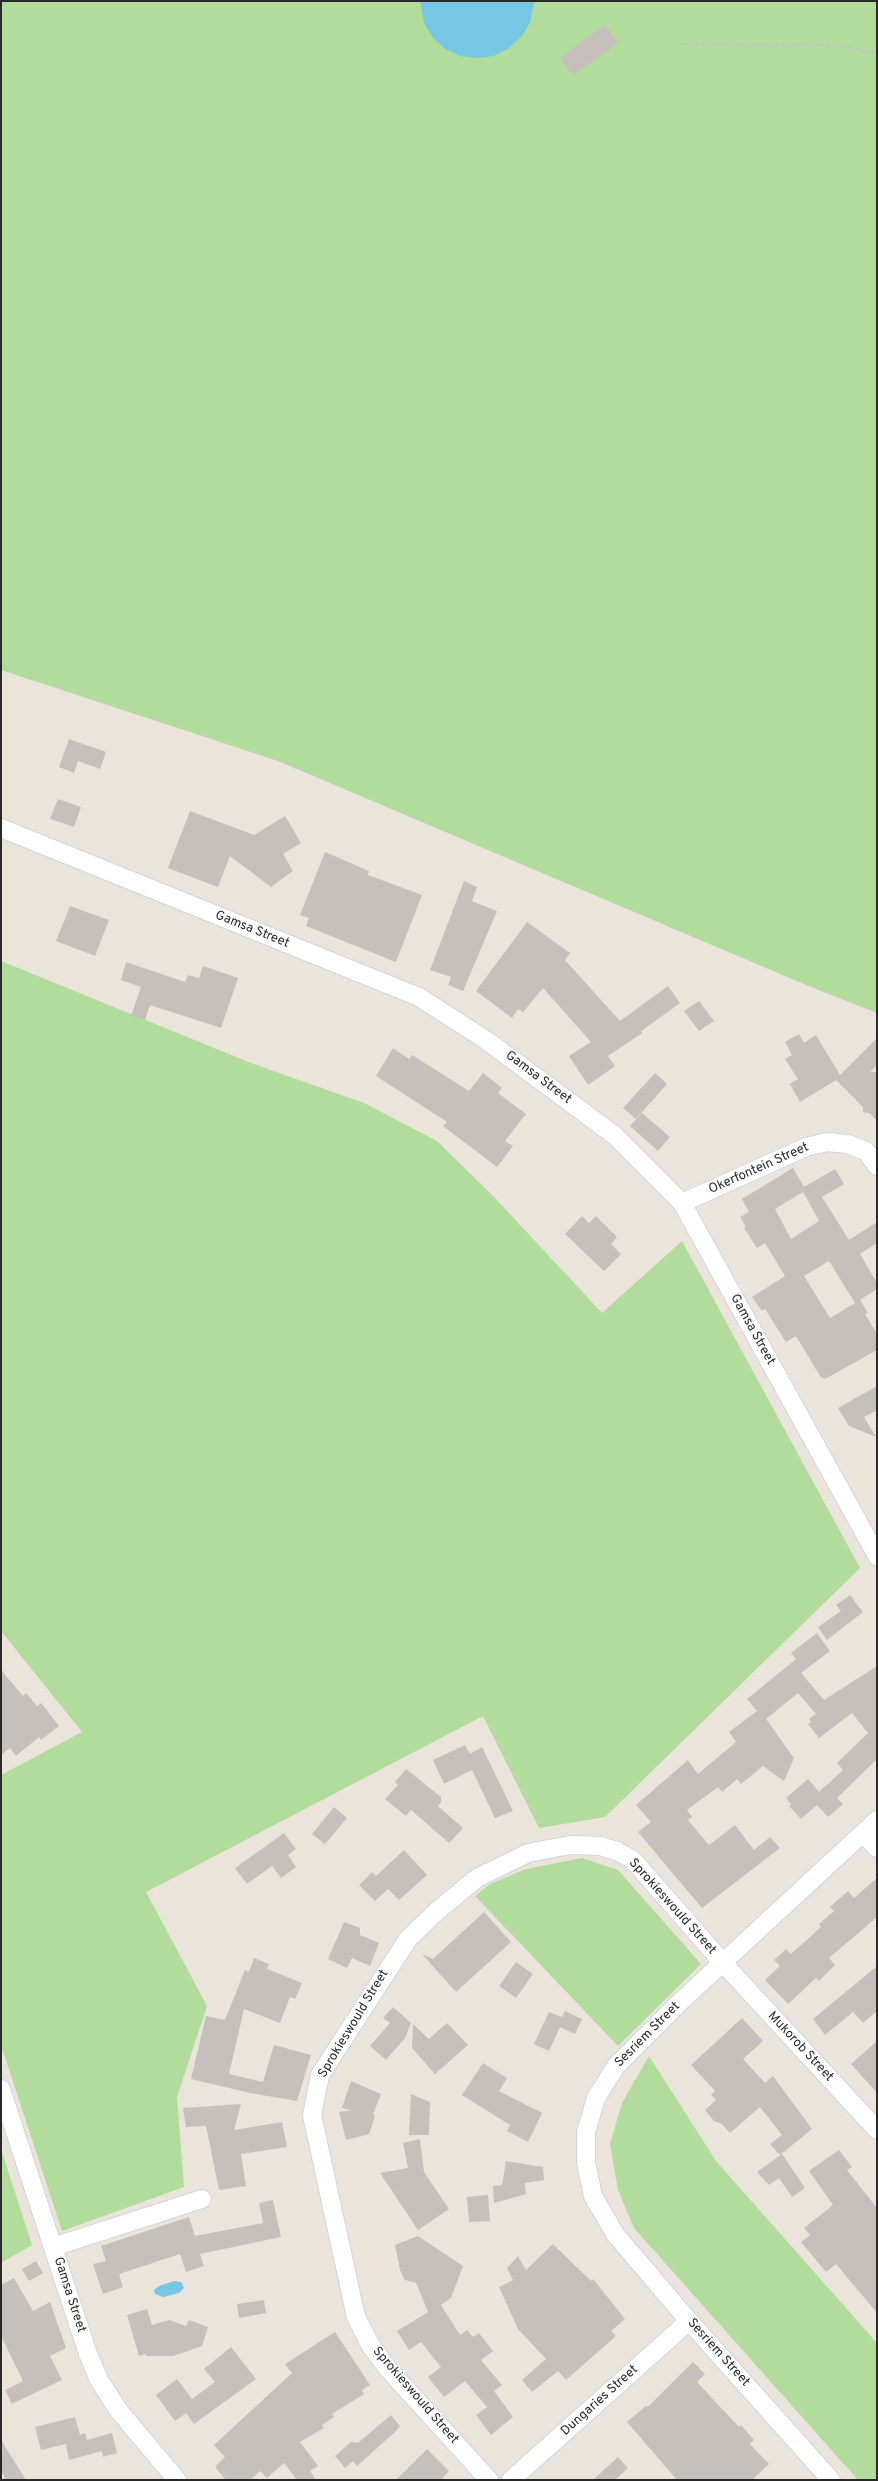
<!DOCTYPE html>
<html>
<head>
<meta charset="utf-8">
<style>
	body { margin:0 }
	#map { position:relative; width:878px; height:2481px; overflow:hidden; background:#eae4db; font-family:Overpass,sans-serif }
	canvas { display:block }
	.frame { position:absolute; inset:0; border:2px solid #292929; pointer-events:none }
</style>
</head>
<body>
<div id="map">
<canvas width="878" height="2481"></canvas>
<div class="frame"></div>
</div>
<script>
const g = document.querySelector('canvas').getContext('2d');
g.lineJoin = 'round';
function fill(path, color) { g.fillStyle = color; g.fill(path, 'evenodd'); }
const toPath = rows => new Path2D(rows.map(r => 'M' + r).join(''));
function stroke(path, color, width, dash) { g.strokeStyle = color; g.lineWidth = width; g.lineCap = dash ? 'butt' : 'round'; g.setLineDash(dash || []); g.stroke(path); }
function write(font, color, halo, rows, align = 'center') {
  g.font = font + ' Overpass,sans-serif'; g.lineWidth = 3; g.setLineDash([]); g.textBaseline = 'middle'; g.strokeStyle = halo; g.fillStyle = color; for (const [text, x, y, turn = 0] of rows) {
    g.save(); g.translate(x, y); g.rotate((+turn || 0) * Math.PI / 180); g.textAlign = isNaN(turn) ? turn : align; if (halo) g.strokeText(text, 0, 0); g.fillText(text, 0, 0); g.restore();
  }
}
const green = toPath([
	[1,1,877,1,877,1013,811,987,278,761,1,670],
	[1,961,251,1063,364,1103,437,1141,495,1198,602,1313,682,1241,860,1568,605,1817,539,1828,483,1716,146,1892,207,2006,177,2097,184,2187,62,2231,1,2045,1,1775,82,1732,1,1631],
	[582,1858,618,1870,701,1964,618,2046,475,1896,490,1884,526,1869],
	[649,2056,716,2161,877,2343,877,2480,858,2480,634,2228,618,2190,610,2144,622,2103],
	[1,2149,32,2245,1,2263]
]);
const water = toPath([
	[420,1,534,1,534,3,530,22,522,36,509,48,494,56,477,58,460,56,445,49,433,38,424,23],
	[174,2281,181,2282,184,2288,179,2293,163,2297,155,2294,154,2290,159,2286]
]);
const building = toPath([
	[604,25,618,43,573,75,560,58],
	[69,739,106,752,100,769,78,761,74,773,59,767],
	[58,799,81,807,74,827,50,819],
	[190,811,254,835,285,816,301,843,283,854,293,871,271,887,230,856,218,887,168,868],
	[325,852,369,871,368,875,422,895,396,962,306,926,309,918,300,915],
	[464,881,477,887,472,901,497,911,463,991,448,985,451,977,430,970],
	[70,906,109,920,95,956,56,941],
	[527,922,570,953,565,960,620,1021,668,986,680,1003,641,1031,642,1033,608,1056,615,1066,588,1085,569,1056,591,1042,543,988,523,1012,518,1009,512,1018,476,991],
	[126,962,185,982,188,975,199,978,203,966,238,978,221,1028,150,1005,145,1020,131,1016,141,987,121,980],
	[699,1001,714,1021,699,1031,684,1011],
	[799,1034,804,1043,816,1035,840,1075,877,1038,877,1065,870,1072,877,1072,877,1121,869,1113,863,1112,863,1107,836,1080,800,1102,790,1084,798,1079,785,1059,792,1055,785,1042],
	[393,1048,409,1059,412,1055,469,1091,483,1073,502,1088,498,1093,526,1114,505,1141,513,1146,497,1167,443,1126,447,1122,376,1076],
	[655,1073,667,1084,636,1119,623,1108],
	[642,1113,670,1137,658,1151,630,1126],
	[793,1168,804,1187,835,1169,844,1184,822,1197,849,1240,877,1222,877,1243,860,1254,877,1283,877,1289,855,1303,829,1261,804,1276,830,1318,860,1300,868,1313,865,1314,877,1334,877,1350,825,1379,820,1376,796,1336,786,1342,765,1309,762,1311,752,1297,785,1276,765,1243,757,1248,744,1228,746,1227,740,1217,749,1212,742,1199],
	[803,1192,819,1221,791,1239,775,1209],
	[582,1216,589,1223,596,1216,617,1237,611,1244,621,1254,604,1271,565,1234],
	[877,1386,877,1410,864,1417,876,1437,849,1426,838,1408],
	[850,1595,863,1612,827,1640,818,1627,841,1611,836,1605],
	[817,1633,830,1651,801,1673,824,1700,877,1666,877,1759,837,1798,843,1804,828,1817,817,1805,801,1819,789,1806,791,1804,786,1798,808,1779,819,1792,843,1770,837,1763,868,1733,852,1713,819,1738,808,1724,811,1722,809,1719,816,1714,798,1693,766,1719,794,1758,784,1781,763,1766,741,1784,737,1779,722,1792,718,1787,687,1810,692,1817,688,1820,709,1845,735,1825,754,1850,770,1837,780,1848,702,1908,638,1832,651,1822,636,1805,688,1760,698,1774,736,1742,729,1732,757,1711,747,1699,796,1659,791,1653],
	[1,1670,23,1696,26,1693,37,1706,41,1703,59,1726,41,1740,39,1737,16,1756,10,1748,1,1755],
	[465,1745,470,1754,482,1747,513,1811,495,1818,472,1770,444,1784,433,1760],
	[406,1769,441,1797,441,1802,438,1806,463,1828,449,1843,411,1810,406,1816,385,1799,398,1785,395,1782],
	[334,1807,347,1818,325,1844,312,1834],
	[284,1833,296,1849,288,1855,296,1867,281,1878,272,1866,247,1884,235,1868],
	[404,1850,427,1875,399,1900,388,1889,375,1901,359,1885,372,1872,376,1876],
	[877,1878,877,1917,829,1958,835,1965,819,1981,816,1978,788,2004,765,1980,780,1966,774,1960,786,1949,791,1954,821,1927,819,1924,834,1911,830,1907,848,1891,854,1898],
	[484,1912,511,1942,456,1992,422,1954,433,1959],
	[344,1922,360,1928,360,1935,379,1943,370,1966,352,1958,347,1968,328,1959],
	[254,1958,269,1964,267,1969,302,1983,295,1999,290,1997,280,2023,244,2009,229,2074,263,2082,274,2045,311,2055,297,2101,250,2093,191,2079,206,2016,225,2020,245,1970,249,1972],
	[516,1962,533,1974,516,1998,499,1986],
	[877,1966,877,2011,863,2023,853,2012,825,2035,813,2019],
	[393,2007,411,2023,405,2038,386,2060,370,2046,390,2023,383,2018],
	[565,2011,582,2019,575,2034,560,2027,549,2051,534,2044,549,2012,562,2017],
	[742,2018,763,2041,743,2059,765,2083,773,2076,812,2129,780,2155,770,2144,782,2135,760,2107,730,2133,722,2124,714,2121,705,2110,716,2100,711,2095,715,2091,691,2065],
	[447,2023,468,2045,435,2074,412,2048,413,2024,429,2039],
	[877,2041,877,2093,851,2064],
	[483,2063,507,2078,499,2091,542,2113,528,2142,507,2131,510,2125,462,2095],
	[351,2081,381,2094,373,2114,375,2116,369,2134,346,2140,339,2112,352,2110,342,2108],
	[411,2094,430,2102,429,2135,409,2135],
	[241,2104,234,2130,282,2122,287,2147,241,2154,246,2186,219,2190,206,2126,186,2127,183,2108],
	[420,2139,424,2172,449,2209,418,2230,380,2173,408,2168,403,2143],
	[839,2150,852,2167,847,2170,877,2208,877,2313,836,2264,826,2272,801,2242,810,2235,804,2228,833,2205,809,2171],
	[782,2154,805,2188,792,2197,779,2178,769,2185,757,2172],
	[506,2161,543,2167,544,2180,525,2183,526,2194,494,2203,493,2186,502,2185],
	[488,2195,490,2221,469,2222,467,2197],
	[273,2200,281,2237,200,2254,204,2266,186,2272,180,2254,119,2274,123,2287,103,2294,93,2264,106,2261,101,2246,189,2217,195,2236,263,2223,259,2203],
	[418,2236,463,2266,451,2298,441,2305,460,2335,467,2330,473,2337,479,2333,493,2351,481,2360,502,2385,494,2391,513,2417,491,2435,476,2415,487,2407,465,2381,444,2397,428,2377,441,2367,421,2342,409,2350,397,2331,428,2312,416,2283,405,2280,400,2270,395,2245],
	[553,2244,591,2281,593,2279,625,2319,611,2331,616,2336,566,2380,558,2371,532,2392,522,2380,546,2359,518,2329,499,2287,513,2280,507,2268,518,2256,526,2270],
	[36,2261,43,2273,29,2281,22,2269],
	[14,2278,33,2311,50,2302,66,2348,50,2356,62,2380,12,2404,5,2390,23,2381,1,2336,1,2285],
	[264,2300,266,2313,239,2318,237,2304],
	[147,2309,152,2325,169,2320,186,2326,189,2320,208,2327,202,2346,173,2356,146,2356,146,2354,139,2356,127,2315],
	[335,2332,370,2385,362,2390,364,2394,332,2414,334,2417,322,2425,324,2428,300,2442,318,2466,310,2471,316,2480,297,2480,284,2463,267,2478,260,2471,250,2480,226,2480,215,2467,225,2457,214,2445,292,2373,285,2364],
	[231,2347,256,2379,194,2424,186,2413,175,2421,156,2395,177,2379,192,2399,215,2382,204,2369],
	[693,2362,705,2374,697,2382,739,2427,741,2425,754,2440,750,2444,769,2464,752,2480,677,2480,627,2422,646,2406,648,2407],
	[391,2415,400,2426,396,2431,357,2466,353,2461,345,2468,335,2456,351,2442,358,2443],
	[75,2417,80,2435,85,2433,87,2440,112,2433,117,2453,103,2457,102,2451,69,2460,66,2444,41,2450,35,2427],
	[1,2440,26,2480,6,2480,1,2471],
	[427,2449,449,2471,441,2480,396,2480],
	[618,2457,628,2468,615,2480,593,2480]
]);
const path = toPath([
	[681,44,832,45,877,53]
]);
const minor = toPath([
	[1,828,419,997,486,1040,614,1135,682,1203,877,1556],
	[682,1203,806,1147,827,1142,848,1144,866,1151,877,1166],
	[863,1833,877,1848],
	[1,2089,87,2351,99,2380,119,2411,177,2480],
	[53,2247,202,2199],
	[489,2480,389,2370,371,2346,356,2317,312,2115,320,2075,408,1939,436,1912,477,1878,528,1853,570,1845,600,1846,617,1851,633,1860,723,1963,877,2130],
	[511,2480,689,2321],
	[831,2480,689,2321,615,2234,593,2196,586,2163,586,2132,596,2098,616,2066,679,2003,877,1820]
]);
const streetNames = [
	["Gamsa Street",252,930,22],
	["Gamsa Street",538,1078,37],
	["Okerfontein Street",759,1169,-24],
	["Gamsa Street",752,1330,61],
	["Sprokieswould Street",672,1907,48],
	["Sprokieswould Street",354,2024,-59],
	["Sesriem Street",648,2035,-45],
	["Mukorob Street",800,2047,47],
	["Gamsa Street",69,2295,72],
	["Sesriem Street",718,2353,48],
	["Sprokieswould Street",415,2396,49],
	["Dungaries Street",600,2401,-42]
];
fill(green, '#b2dc9c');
fill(water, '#76c7e4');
fill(building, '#c5c0bb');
stroke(minor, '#d1d4e0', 20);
stroke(path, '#c3c3c3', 2.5, [3, 2]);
stroke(minor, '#fff', 18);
write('13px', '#292929', '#fff', streetNames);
</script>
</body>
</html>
